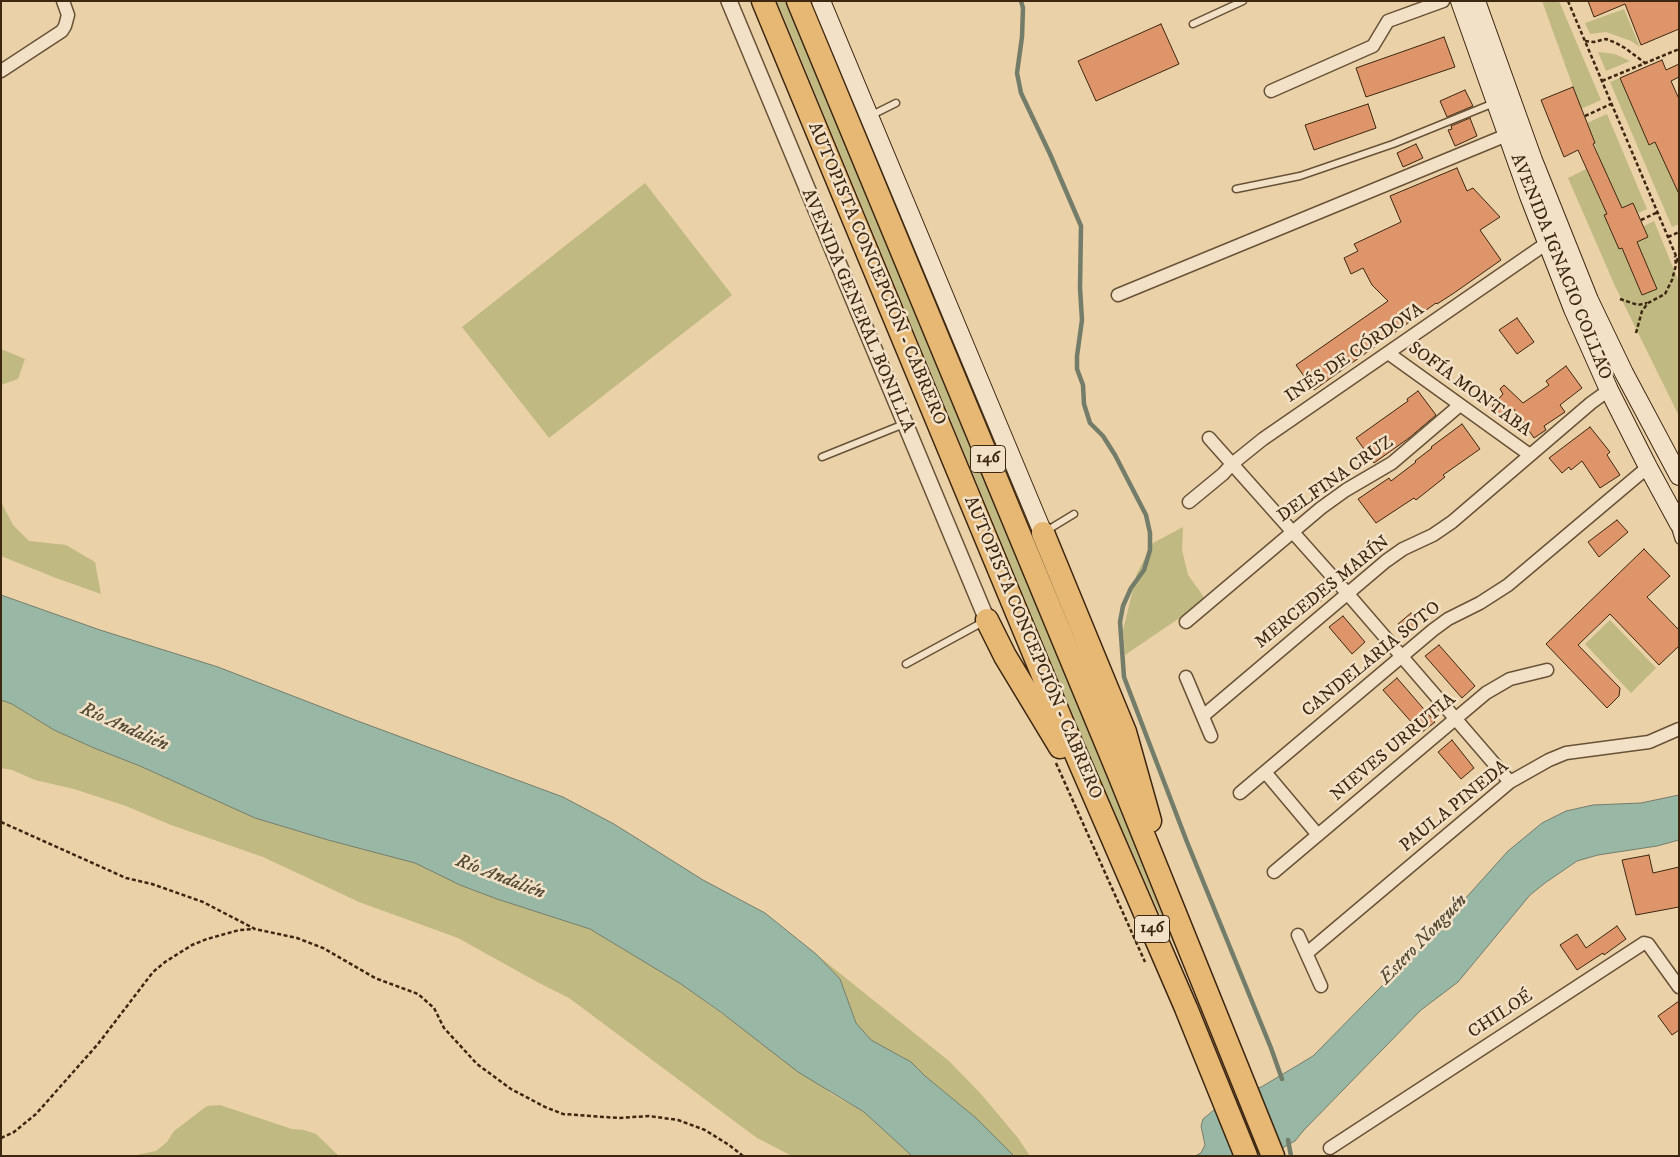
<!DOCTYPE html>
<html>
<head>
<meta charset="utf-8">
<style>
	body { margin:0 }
	#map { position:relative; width:1680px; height:1157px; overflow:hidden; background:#ebd1a8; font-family:"IM FELL DW Pica",serif }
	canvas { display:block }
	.frame { position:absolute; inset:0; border:2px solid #3d2711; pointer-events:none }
</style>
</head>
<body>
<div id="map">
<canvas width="1680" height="1157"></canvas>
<div class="frame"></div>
</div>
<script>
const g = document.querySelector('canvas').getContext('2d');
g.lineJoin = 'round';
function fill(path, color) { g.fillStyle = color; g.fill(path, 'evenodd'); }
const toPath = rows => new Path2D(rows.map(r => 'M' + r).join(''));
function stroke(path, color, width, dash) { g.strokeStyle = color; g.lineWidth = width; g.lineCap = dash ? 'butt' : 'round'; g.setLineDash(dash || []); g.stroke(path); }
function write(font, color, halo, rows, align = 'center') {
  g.font = font + ' "IM FELL DW Pica",serif'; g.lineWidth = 5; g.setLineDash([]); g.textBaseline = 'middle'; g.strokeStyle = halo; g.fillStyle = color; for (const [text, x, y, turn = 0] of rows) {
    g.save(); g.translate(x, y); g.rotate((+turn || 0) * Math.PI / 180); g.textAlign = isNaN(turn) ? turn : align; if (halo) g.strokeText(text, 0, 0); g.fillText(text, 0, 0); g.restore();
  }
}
const green = toPath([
	[777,1,788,1,1117,795,1206,1016,1108,799],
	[1542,1,1559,1,1601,100,1581,109],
	[1624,9,1640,47,1631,41,1606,32,1590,34,1585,23],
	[1598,52,1615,54,1630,61,1606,71],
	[1620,78,1649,145,1656,142,1679,194,1679,224,1672,227,1610,82],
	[1607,114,1647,209,1638,213,1633,203,1622,208,1601,162,1587,123],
	[1586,169,1607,214,1604,216,1619,249,1622,248,1642,295,1657,289,1637,242,1648,237,1644,226,1654,221,1679,282,1679,416,1615,286,1568,178],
	[645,183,732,295,549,438,462,327],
	[1,349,25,359,18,379,1,385],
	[1,502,13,525,29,541,66,545,95,562,101,594,56,578,1,556],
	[1183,527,1182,550,1188,575,1206,600,1125,655,1123,630,1137,573,1153,543],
	[1610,620,1656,668,1631,693,1585,644],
	[1,700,12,704,54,730,94,748,140,766,255,818,328,840,415,863,460,885,497,899,590,929,681,984,832,1094,864,1112,912,1156,792,1156,757,1138,569,998,539,983,458,938,359,902,263,857,171,825,126,806,74,789,35,780,12,770,1,768],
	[816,954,949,1061,981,1094,1018,1138,1030,1156,1014,1156,976,1118,925,1076,911,1062,871,1040,856,1023,840,979],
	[220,1105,292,1129,304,1130,316,1134,339,1156,132,1156,156,1151,167,1142,174,1131,207,1106]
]);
const water = toPath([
	[1,595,100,630,218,667,355,720,563,797,614,824,703,880,765,913,816,954,840,979,856,1023,871,1040,911,1062,925,1076,976,1118,1014,1156,912,1156,864,1112,798,1072,722,1013,681,984,590,929,497,899,460,885,415,863,328,840,255,818,140,766,94,748,54,730,12,704,1,700,1,595],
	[1679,795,1679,840,1657,846,1598,855,1577,861,1545,883,1530,895,1458,982,1421,1010,1304,1130,1295,1141,1268,1156,1195,1156,1201,1153,1205,1145,1201,1126,1203,1119,1214,1110,1263,1086,1313,1056,1437,930,1508,851,1542,823,1566,811,1593,805,1641,803,1679,795]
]);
const stream = toPath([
	[1021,1,1023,8,1022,37,1017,73,1021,93,1050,154,1081,226,1080,288,1082,320,1077,356,1077,369,1083,385,1084,404,1090,423,1103,436,1115,455,1146,515,1150,533,1150,550,1144,570,1131,588,1123,606,1120,622,1124,677,1187,842,1271,1048,1282,1079],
	[1288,1140,1291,1156]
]);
const building = toPath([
	[1588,1,1679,1,1679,29,1641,45,1625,4,1594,17,1588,1],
	[1161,24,1179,64,1096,101,1078,61,1161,24],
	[1444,37,1455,67,1366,97,1356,68,1444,37],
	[1662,60,1666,70,1679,64,1679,77,1671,81,1679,99,1679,194,1655,142,1649,145,1620,78,1662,60],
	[1573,87,1595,143,1593,144,1622,208,1633,203,1648,237,1637,242,1657,289,1642,295,1622,248,1619,249,1604,215,1607,214,1578,150,1564,157,1541,100,1573,87],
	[1465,90,1473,106,1447,117,1440,101,1465,90],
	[1368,104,1376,128,1314,150,1305,125,1368,104],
	[1470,118,1477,136,1455,146,1448,130,1452,129,1451,126,1470,118],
	[1416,144,1423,158,1403,167,1397,153,1416,144],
	[1457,168,1467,191,1473,188,1500,217,1480,230,1501,260,1454,293,1437,304,1436,303,1314,390,1296,365,1388,301,1372,285,1363,268,1351,274,1344,258,1358,251,1354,244,1401,222,1390,196,1457,168],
	[1517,318,1534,342,1517,354,1499,330,1517,318],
	[1566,366,1582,388,1560,405,1565,412,1544,426,1546,430,1534,438,1513,408,1503,418,1492,406,1503,394,1500,389,1504,385,1523,403,1549,385,1546,381,1566,366],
	[1418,391,1436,415,1409,438,1374,463,1356,438,1408,401,1407,399,1418,391],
	[1462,424,1480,449,1443,475,1445,477,1416,500,1414,498,1376,523,1358,499,1389,478,1391,481,1416,462,1415,461,1432,448,1431,447,1462,424],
	[1590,427,1610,452,1607,455,1620,475,1600,488,1582,461,1571,470,1569,467,1562,473,1549,458,1590,427],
	[1617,520,1628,532,1599,557,1588,542,1617,520],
	[1644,549,1670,576,1647,597,1679,630,1679,646,1659,665,1610,614,1578,645,1620,688,1619,696,1607,708,1546,644,1644,549],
	[1317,586,1326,597,1312,608,1303,597,1317,586],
	[1411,613,1420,624,1407,635,1398,624,1411,613],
	[1343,616,1365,642,1352,654,1329,627,1343,616],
	[1439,645,1475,686,1462,698,1425,656,1439,645],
	[1397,678,1435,722,1421,733,1383,690,1397,678],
	[1452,740,1474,768,1461,779,1438,752,1452,740],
	[1649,855,1653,873,1679,867,1679,907,1636,915,1622,860,1649,855],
	[1617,926,1626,939,1604,955,1603,953,1577,970,1560,945,1577,934,1586,948,1617,926],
	[1679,1001,1679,1030,1672,1035,1658,1016,1679,1001]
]);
const path = toPath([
	[1568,1,1679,263],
	[1585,41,1594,42,1606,39,1616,43,1625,48,1645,63],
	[1602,81,1679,49],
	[1585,116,1611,104],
	[1641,220,1658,212],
	[1668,237,1679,232],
	[1620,299,1638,305,1647,303],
	[1636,333,1642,311,1648,303,1665,294,1672,280,1676,265,1675,256],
	[1056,763,1145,962],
	[1,822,126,878,152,884,203,902,255,929,297,938,323,948,375,978,418,994,434,1008,444,1028,477,1064,511,1089,545,1107,563,1114,619,1118,649,1116,678,1120,705,1130,729,1145,743,1156],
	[1,1138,14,1132,36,1114,98,1044,153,972,165,962,192,945,207,939,239,930,254,929]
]);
const service = toPath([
	[1193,24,1243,1],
	[870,116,896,103],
	[1236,189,1300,176,1393,144,1494,103],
	[822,457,904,424],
	[1674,524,1679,540],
	[1046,531,1074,514],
	[906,664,983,622]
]);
const minor = toPath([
	[1,71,62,31,65,26,68,15,63,1],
	[1271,91,1373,46,1388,21,1443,1],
	[1118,295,1507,135],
	[1388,353,1530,455],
	[1209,438,1347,593,1510,782],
	[1189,502,1223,474,1232,464,1263,439,1547,243],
	[1186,622,1321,508,1346,490,1392,463,1460,405],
	[1186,677,1211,736],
	[1203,716,1386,561,1403,549,1433,535,1452,522,1591,403,1609,390],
	[1265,772,1318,835],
	[1240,793,1433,630,1448,619,1480,603,1508,585,1648,467],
	[1274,872,1486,693,1510,679,1547,670],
	[1298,935,1321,986],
	[1307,953,1510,782,1549,760,1566,753,1649,742,1679,729],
	[1330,1148,1644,943,1648,944,1679,987]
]);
const tertiary = toPath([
	[729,1,987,620]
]);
const secondary = toPath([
	[821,1,1043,533],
	[1460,1,1529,196,1573,309,1609,390,1648,467,1679,524],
	[1476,1,1533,160,1589,300,1624,373,1679,476]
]);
const motorway = toPath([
	[763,1,1066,731,1186,1008,1246,1156],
	[798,1,1118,772,1273,1156],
	[1043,533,1125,732,1150,821],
	[987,620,1005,656,1060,747]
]);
const shields = [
	[988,459,35],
	[1152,929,35]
];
const shieldNames = [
	["146",988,459],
	["146",1152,929]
];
const streetNames = [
	["AVENIDA IGNACIO COLLAO",1560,267,68],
	["AUTOPISTA CONCEPCIÓN - CABRERO",876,274,67],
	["AVENIDA GENERAL BONILLA",857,311,67],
	["INÉS DE CÓRDOVA",1355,354,-34],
	["SOFÍA MONTABA",1469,390,36],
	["DELFINA CRUZ",1336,480,-35],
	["MERCEDES MARÍN",1323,593,-39],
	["AUTOPISTA CONCEPCIÓN - CABRERO",1032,648,67],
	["CANDELARIA SOTO",1372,660,-39],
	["NIEVES URRUTIA",1394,748,-40],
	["PAULA PINEDA",1455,807,-39],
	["CHILOÉ",1501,1015,-33]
];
const waterNames = [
	["Río Andalién",124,728,24],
	["Río Andalién",500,878,21],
	["Estero Nonguén",1424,940,-46]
];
fill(green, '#c0b982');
fill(water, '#99b7a5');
stroke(water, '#747d6a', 1);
stroke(stream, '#747d6a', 4.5);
fill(building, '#dd9569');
stroke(building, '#3d2711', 1);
stroke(service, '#685237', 9);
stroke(minor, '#685237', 15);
stroke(tertiary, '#685237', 18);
stroke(secondary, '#3d2711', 20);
stroke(motorway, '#3d2711', 25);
stroke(path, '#3d2711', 2.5, [4, 2.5]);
stroke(service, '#f2e1c6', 6);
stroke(minor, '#f2e1c6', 12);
stroke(tertiary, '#f2e1c6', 15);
stroke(secondary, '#f2e1c6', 18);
stroke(motorway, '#e6b874', 22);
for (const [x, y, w] of shields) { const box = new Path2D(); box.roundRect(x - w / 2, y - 13.5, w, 27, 4); g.fillStyle = '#f2e1c6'; g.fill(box); stroke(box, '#3d2711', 1); }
write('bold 16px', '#3d2711', null, shieldNames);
write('18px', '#3d2711', '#f2e1c6', streetNames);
write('italic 19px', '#544b36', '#f2e1c6', waterNames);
</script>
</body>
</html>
